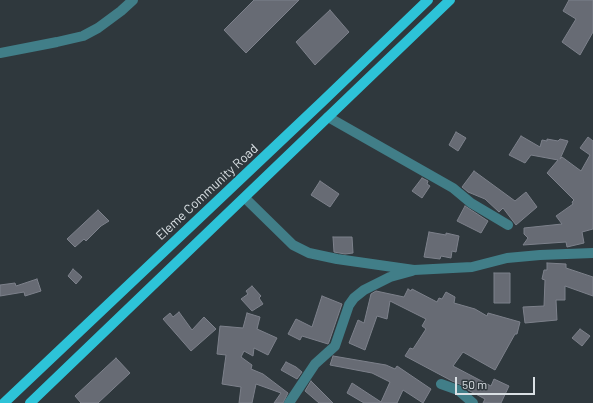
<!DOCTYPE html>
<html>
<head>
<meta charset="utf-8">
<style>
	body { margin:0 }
	#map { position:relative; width:593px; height:403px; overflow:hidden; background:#2f383d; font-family:Barlow,sans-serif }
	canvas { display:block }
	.scale { position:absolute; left:455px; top:377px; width:80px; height:18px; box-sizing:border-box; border:2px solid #dae0e4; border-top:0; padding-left:5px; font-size:12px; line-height:14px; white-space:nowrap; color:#dae0e4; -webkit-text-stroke:3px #2f383d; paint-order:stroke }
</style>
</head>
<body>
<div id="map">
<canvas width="593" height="403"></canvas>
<div class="scale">50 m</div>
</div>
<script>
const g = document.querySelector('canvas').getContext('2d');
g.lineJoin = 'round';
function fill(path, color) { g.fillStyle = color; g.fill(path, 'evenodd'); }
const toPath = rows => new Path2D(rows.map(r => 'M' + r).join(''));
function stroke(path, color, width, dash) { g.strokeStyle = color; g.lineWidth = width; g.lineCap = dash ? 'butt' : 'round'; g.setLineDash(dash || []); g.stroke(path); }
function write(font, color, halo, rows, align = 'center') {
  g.font = font + ' Barlow,sans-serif'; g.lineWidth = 3; g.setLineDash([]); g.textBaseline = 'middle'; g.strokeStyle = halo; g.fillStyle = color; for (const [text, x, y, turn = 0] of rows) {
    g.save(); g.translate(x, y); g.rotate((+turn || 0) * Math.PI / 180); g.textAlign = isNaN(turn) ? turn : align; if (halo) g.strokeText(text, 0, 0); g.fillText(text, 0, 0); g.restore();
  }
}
const building = toPath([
	[254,0,299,0,246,53,224,30,254,0],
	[569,0,593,0,593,32,580,55,562,42,576,19,563,11,569,0],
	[330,10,349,32,315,65,296,42,330,10],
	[456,132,466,138,458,151,449,145,456,132],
	[521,136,540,147,542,140,547,141,547,139,558,141,560,139,568,141,560,159,562,157,581,171,590,155,580,148,588,137,593,141,593,229,582,232,584,243,567,247,566,242,523,245,528,238,524,234,524,228,562,224,556,216,573,204,572,202,574,200,547,173,558,160,531,155,525,163,509,155,521,136],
	[474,171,515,201,526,192,537,207,516,225,503,208,499,212,485,199,468,192,462,187,474,171],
	[422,178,428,181,427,184,430,186,422,198,412,191,422,178],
	[320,181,339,194,330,207,311,195,320,181],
	[465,206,488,221,481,233,457,221,465,206],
	[98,210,109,221,101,226,86,241,84,239,75,247,67,239,98,210],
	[429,232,446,235,446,233,459,236,456,252,452,251,451,258,441,256,440,259,424,257,429,232],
	[333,237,352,237,353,253,345,254,334,252,333,237],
	[547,263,566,264,566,268,593,277,593,296,565,286,565,300,556,300,557,320,525,323,523,307,544,306,545,280,542,279,544,270,547,270,547,263],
	[73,269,82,277,76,284,68,276,73,269],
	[494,273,510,273,510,303,494,303,494,273],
	[37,279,41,291,25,296,24,292,0,296,0,285,15,283,16,286,37,279],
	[252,286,261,296,259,298,263,304,252,311,241,299,248,294,246,291,252,286],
	[408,289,411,291,412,289,437,302,439,298,442,299,446,292,455,297,454,303,475,309,487,316,488,313,520,322,517,334,515,334,495,370,463,352,453,366,491,386,494,379,509,386,501,403,483,403,485,399,468,390,462,385,452,381,405,356,410,348,413,349,426,329,422,326,426,319,390,301,387,319,377,316,365,350,349,343,358,320,364,323,371,294,376,291,404,297,408,289],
	[322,296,342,304,329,342,328,344,302,336,300,340,288,334,296,319,312,327,322,296],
	[179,312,192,330,204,317,216,329,191,351,163,319,170,313,173,317,179,312],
	[247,313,260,317,257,329,277,338,268,355,254,348,253,356,244,351,241,357,252,365,251,369,263,374,288,393,283,403,274,403,281,393,256,384,252,403,239,403,241,387,222,384,226,355,217,354,220,326,243,328,247,313],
	[580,329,590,336,582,346,572,338,580,329],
	[333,356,386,365,395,369,397,366,431,389,423,403,403,390,397,403,364,403,347,393,352,383,381,402,390,382,372,373,330,365,333,356],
	[116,358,130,373,98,403,81,403,75,396,116,358],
	[286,362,296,367,302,372,297,379,281,370,286,362],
	[311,381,333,403,319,403,305,391,311,381]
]);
const minor = toPath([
	[0,53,57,42,83,36,98,28,121,11,133,0],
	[328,117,453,188,471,203,508,225],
	[245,198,293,245,309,253,337,259,414,270,472,267,507,258,540,255,593,253],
	[441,384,458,390,473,403],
	[289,403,315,364,335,346,349,305,354,298,364,290,390,277,412,271]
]);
const major = toPath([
	[4,403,323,101,428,0],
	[30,403,450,0]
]);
const streetNames = [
	["Eleme Community Road",207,192,-43]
];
fill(building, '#676b74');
stroke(building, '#7d818b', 1);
stroke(minor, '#417e88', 10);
stroke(major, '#2dc3d8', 10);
write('13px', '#dae0e4', '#2f383d', streetNames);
</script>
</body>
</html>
